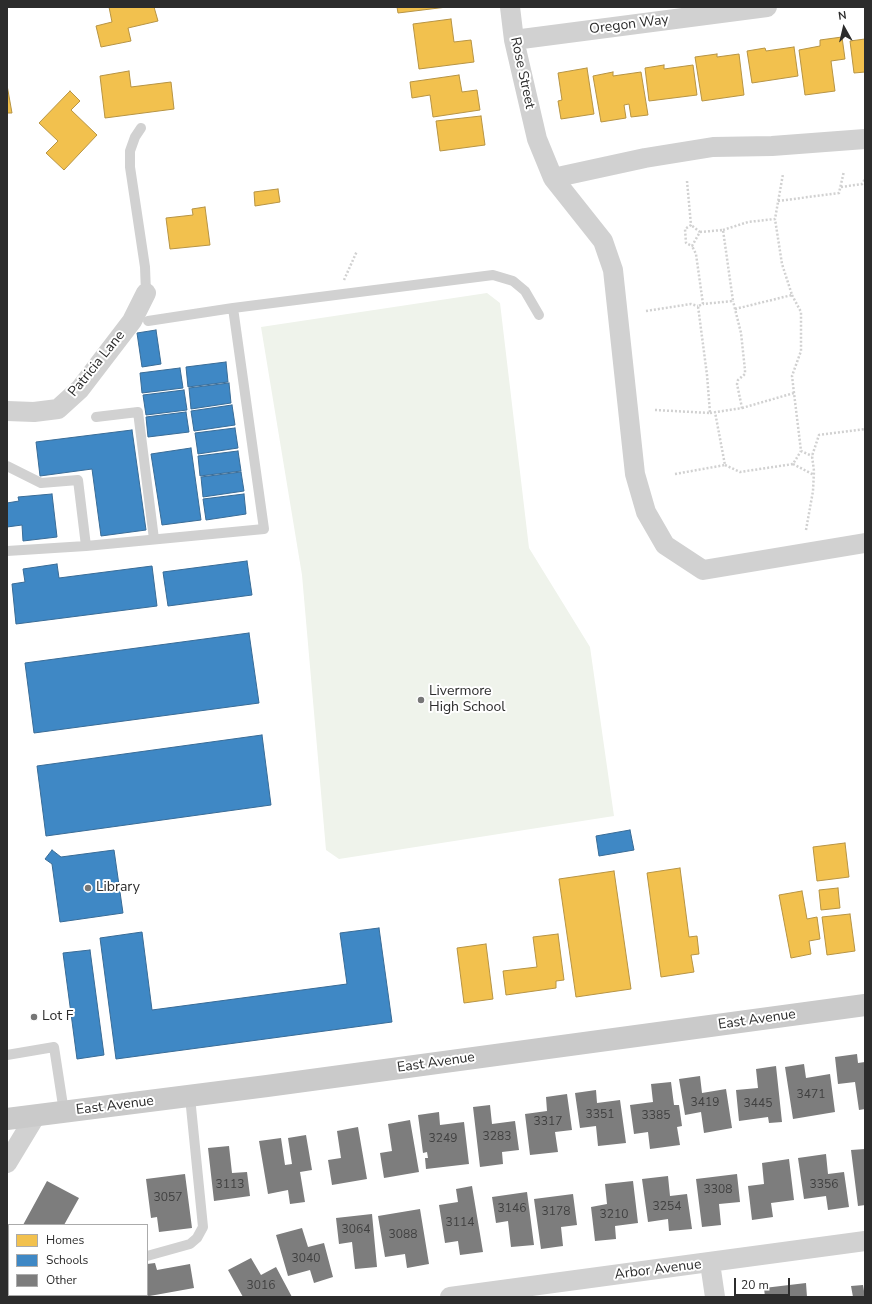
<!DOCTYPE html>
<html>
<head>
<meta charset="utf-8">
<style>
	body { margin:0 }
	#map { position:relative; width:872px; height:1304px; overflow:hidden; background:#fff; font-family:"Nunito Sans",sans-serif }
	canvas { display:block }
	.frame { position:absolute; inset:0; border:8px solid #2c2c2c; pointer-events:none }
	.legend { position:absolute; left:8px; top:1224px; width:140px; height:72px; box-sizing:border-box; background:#fff; border:1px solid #ababab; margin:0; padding:5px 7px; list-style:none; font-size:12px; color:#2c2c2c }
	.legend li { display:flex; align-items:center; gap:8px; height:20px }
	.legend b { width:20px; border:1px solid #ababab }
	.north { position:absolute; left:824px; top:8px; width:40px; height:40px; -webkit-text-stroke:3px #fff; paint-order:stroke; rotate:352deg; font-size:11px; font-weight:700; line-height:16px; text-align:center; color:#2c2c2c }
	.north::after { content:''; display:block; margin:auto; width:14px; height:18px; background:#2c2c2c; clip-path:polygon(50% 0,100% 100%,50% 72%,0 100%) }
	.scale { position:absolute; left:734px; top:1278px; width:56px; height:18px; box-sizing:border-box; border:2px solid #2c2c2c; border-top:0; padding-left:5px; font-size:12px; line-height:14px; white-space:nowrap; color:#2c2c2c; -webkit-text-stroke:3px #fff; paint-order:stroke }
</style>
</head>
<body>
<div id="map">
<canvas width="872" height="1304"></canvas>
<div class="frame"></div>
<ul class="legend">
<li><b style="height:11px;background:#f2c14e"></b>Homes</li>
<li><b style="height:11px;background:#3f88c5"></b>Schools</li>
<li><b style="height:11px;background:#7d7d7d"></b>Other</li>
</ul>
<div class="north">N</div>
<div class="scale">20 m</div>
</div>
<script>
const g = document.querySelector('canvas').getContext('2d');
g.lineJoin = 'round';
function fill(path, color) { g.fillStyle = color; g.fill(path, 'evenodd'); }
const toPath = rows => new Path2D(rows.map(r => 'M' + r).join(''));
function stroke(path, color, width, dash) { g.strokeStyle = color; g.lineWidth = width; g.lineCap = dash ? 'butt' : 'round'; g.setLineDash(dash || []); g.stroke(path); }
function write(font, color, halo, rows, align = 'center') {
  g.font = font + ' "Nunito Sans",sans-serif'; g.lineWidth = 4; g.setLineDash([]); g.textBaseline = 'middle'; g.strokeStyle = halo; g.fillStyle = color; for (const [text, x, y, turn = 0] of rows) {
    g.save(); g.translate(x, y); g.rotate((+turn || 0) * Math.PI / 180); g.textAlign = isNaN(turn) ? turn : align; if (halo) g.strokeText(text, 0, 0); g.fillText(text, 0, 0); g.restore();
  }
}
const green = toPath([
	[487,293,500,303,529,548,590,647,614,816,339,859,326,850,302,575,261,327]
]);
const homes = toPath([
	[109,7,154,7,158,21,128,28,131,41,101,47,96,26,112,22,109,7],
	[397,7,447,7,398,13,397,7],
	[451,19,454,42,471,40,474,62,419,69,413,24,451,19],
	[842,37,845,59,831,61,835,91,805,95,799,50,820,46,820,40,842,37],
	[865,39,865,72,854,73,850,41,865,39],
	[794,47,798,76,752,83,747,51,765,48,766,51,794,47],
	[717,54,717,57,739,54,744,95,702,101,695,57,717,54],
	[664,65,664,69,693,65,697,95,649,101,645,68,664,65],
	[587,68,594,114,561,119,558,101,562,100,558,73,587,68],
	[129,71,131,87,171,82,174,109,105,118,100,76,129,71],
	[613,72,613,76,641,72,648,115,631,117,629,104,624,105,626,118,601,122,593,76,613,72],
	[459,75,462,92,477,90,480,110,433,117,430,95,412,98,410,82,459,75],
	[7,85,12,113,7,113,7,85],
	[70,91,80,101,71,110,97,135,64,170,46,153,58,141,39,123,70,91],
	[481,116,485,145,440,151,436,121,481,116],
	[278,189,280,202,255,206,254,192,278,189],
	[205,207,210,245,170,249,166,218,193,215,192,209,205,207],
	[845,843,849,877,817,881,813,847,845,843],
	[680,868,689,937,697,936,699,954,691,955,694,972,661,977,647,873,680,868],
	[614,871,631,989,576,997,559,879,614,871],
	[838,888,840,908,821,910,819,890,838,888],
	[802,891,807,919,817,917,820,939,809,941,811,954,791,958,779,895,802,891],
	[850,914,855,951,827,955,822,917,850,914],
	[558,934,564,980,556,981,556,988,506,995,503,971,537,967,533,937,558,934],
	[486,944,493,999,464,1003,457,948,486,944]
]);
const schools = toPath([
	[156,330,161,364,142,367,137,333,156,330],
	[226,362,228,382,188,387,186,367,226,362],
	[180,368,183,388,142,393,140,373,180,368],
	[229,383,231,403,191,409,189,388,229,383],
	[184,390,187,410,146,415,143,395,184,390],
	[232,405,235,425,194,431,191,411,232,405],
	[186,412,189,432,148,437,146,417,186,412],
	[235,428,238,448,198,454,195,433,235,428],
	[132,430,146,530,101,536,92,469,40,476,36,442,132,430],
	[191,448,201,520,162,525,151,454,191,448],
	[238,451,241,471,200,476,198,456,238,451],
	[241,472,244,491,203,497,201,477,241,472],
	[52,494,57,537,23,541,22,525,7,527,7,503,19,501,18,497,52,494],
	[244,494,246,514,206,520,203,499,244,494],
	[247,561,252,595,168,606,163,572,247,561],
	[57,564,59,578,152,566,157,606,16,624,12,584,25,582,23,569,57,564],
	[249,633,259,703,34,733,25,663,249,633],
	[262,735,271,805,46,836,37,766,262,735],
	[630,830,634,850,599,856,596,836,630,830],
	[52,850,61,857,114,850,123,913,60,922,52,864,45,859,52,850],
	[379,928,392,1022,116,1059,100,938,142,932,152,1010,347,984,340,933,379,928],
	[90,950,104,1055,77,1059,63,953,90,950]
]);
const building = toPath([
	[857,1054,858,1063,865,1062,865,1109,859,1110,855,1082,838,1084,835,1057],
	[804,1064,806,1078,830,1074,835,1112,793,1119,785,1067],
	[776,1066,782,1122,769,1123,768,1117,739,1121,736,1090,758,1088,756,1069],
	[700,1076,702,1093,726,1089,732,1128,704,1133,701,1112,685,1115,679,1079],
	[671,1082,674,1105,679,1105,682,1126,677,1127,680,1145,650,1149,648,1132,634,1134,630,1105,653,1102,651,1084],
	[596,1090,597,1103,620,1100,626,1143,598,1146,596,1126,580,1128,575,1093],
	[567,1094,572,1130,555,1132,558,1152,530,1155,525,1114,547,1111,546,1097],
	[490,1105,492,1124,515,1121,519,1150,502,1152,503,1164,480,1167,473,1107],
	[439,1112,440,1125,464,1122,469,1164,426,1169,425,1158,428,1158,427,1152,423,1153,418,1115],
	[410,1120,419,1172,384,1178,380,1153,392,1151,388,1124],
	[358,1127,367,1179,332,1185,328,1160,341,1158,337,1131],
	[306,1135,312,1170,300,1172,305,1202,290,1204,288,1190,268,1194,259,1141,281,1138,285,1165,292,1164,288,1138],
	[229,1146,232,1173,247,1172,250,1196,214,1201,208,1148],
	[865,1149,865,1205,858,1206,851,1150],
	[826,1154,828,1174,844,1172,849,1207,828,1210,826,1196,804,1199,798,1158],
	[789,1159,794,1200,771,1203,773,1217,752,1220,748,1186,764,1184,762,1163],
	[185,1174,192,1228,159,1232,157,1217,151,1218,146,1179],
	[737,1174,740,1202,719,1204,721,1225,702,1227,696,1179],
	[668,1176,670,1196,687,1194,692,1229,669,1231,668,1219,648,1222,642,1179],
	[47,1181,79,1198,64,1225,23,1225],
	[633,1181,638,1223,615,1226,616,1239,595,1241,591,1207,607,1204,605,1184],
	[472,1186,483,1252,460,1255,458,1241,445,1243,439,1205,458,1202,456,1189],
	[527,1192,534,1245,511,1247,508,1221,496,1223,492,1197],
	[573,1194,577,1225,561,1227,563,1246,541,1249,534,1199],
	[420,1209,429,1264,407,1268,405,1254,385,1257,378,1216],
	[372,1214,377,1267,355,1269,352,1242,339,1244,336,1218],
	[302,1228,308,1247,324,1243,333,1277,314,1283,310,1270,288,1276,276,1235],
	[9,1251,9,1295,20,1295,19,1297,7,1297,7,1255],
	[251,1258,261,1275,276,1267,292,1297,243,1297,228,1270],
	[155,1263,157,1270,190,1264,194,1288,144,1297,143,1295,147,1295,147,1264],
	[806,1283,807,1297,765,1297,764,1288],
	[863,1285,865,1297,853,1297,851,1286],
	[57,1295,90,1295,90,1297,57,1297]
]);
const path = toPath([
	[687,181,691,225,685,229,686,243,692,246,700,232,691,225],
	[841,187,862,184,865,179],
	[778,201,839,193,844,171],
	[723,230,748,222,775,219,783,174],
	[700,232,723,230,733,301,703,304],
	[344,280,357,251],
	[792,295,801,312,801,351,792,376,794,393,801,451,812,456],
	[735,309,792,295,782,264,775,219],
	[646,311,691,304,698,306],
	[742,408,794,393],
	[655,410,710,413,707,375,698,306,703,304,696,254,692,246],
	[710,413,742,408,737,384,738,380,745,374,745,370,741,333,733,301],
	[793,464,814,475],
	[725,465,740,472,793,464,801,451],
	[675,474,725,465,715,412],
	[806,530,813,491,814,471,812,456,819,435,865,429]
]);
const service = toPath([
	[141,128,135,137,130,151,130,167,145,267,146,293],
	[233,308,493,275,513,281,525,291,539,315],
	[96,417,138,412,154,539],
	[7,466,41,483,78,480,86,546,264,529,233,308,148,321],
	[7,551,86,546],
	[7,1055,54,1047,64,1112],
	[147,1256,190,1244,197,1238,203,1227,190,1097]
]);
const minor = toPath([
	[510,7,514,40,537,139,553,178,645,158,713,147,772,146,865,139],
	[514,40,767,7],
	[553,178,603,241,613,270,635,474,646,512,665,545,703,570,865,543],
	[7,411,34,412,58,409,80,389,132,321,146,293],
	[7,1163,36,1115],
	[710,1263,715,1297],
	[450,1297,865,1241]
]);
const secondary = toPath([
	[7,1119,267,1086,865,1005]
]);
const markers = [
	[421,700,4,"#767676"],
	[88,888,4,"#767676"],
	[34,1017,4,"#767676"]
];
const numberNames = [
	["3471",811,1095],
	["3419",705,1103],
	["3445",758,1104],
	["3351",600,1115],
	["3385",656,1116],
	["3317",548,1122],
	["3283",497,1137],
	["3249",443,1139],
	["3113",230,1185],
	["3356",824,1185],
	["3308",718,1190],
	["3057",168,1198],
	["3254",667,1207],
	["3146",512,1209],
	["3178",556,1212],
	["3210",614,1215],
	["3114",460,1223],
	["3064",356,1230],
	["3088",403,1235],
	["3040",306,1259],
	["3016",261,1286]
];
const streetNames = [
	["Oregon Way",629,25,-7],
	["Rose Street",522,73,78],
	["Patricia Lane",97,364,-51],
	["East Avenue",757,1020,-8],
	["East Avenue",436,1063,-8],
	["East Avenue",115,1106,-7],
	["Arbor Avenue",658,1270,-7]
];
const poiNames = [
	["Livermore",429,692],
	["High School",429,708],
	["Library",96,888],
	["Lot F",42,1017]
];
fill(green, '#eff3eb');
fill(homes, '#f2c14e');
stroke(homes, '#b79444', 1);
fill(schools, '#3f88c5');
stroke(schools, '#396c97', 1);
fill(building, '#7d7d7d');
stroke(path, '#d1d1d1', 2.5, [2, 2]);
stroke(service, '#d1d1d1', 10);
stroke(minor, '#d1d1d1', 20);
stroke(secondary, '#cacaca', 22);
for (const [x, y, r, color] of markers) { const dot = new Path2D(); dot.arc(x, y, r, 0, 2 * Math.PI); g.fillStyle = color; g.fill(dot); stroke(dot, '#fff', 1.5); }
write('12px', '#404040', null, numberNames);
write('14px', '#2c2c2c', '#fff', streetNames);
write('14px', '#2c2c2c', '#fff', poiNames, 'left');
</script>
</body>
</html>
